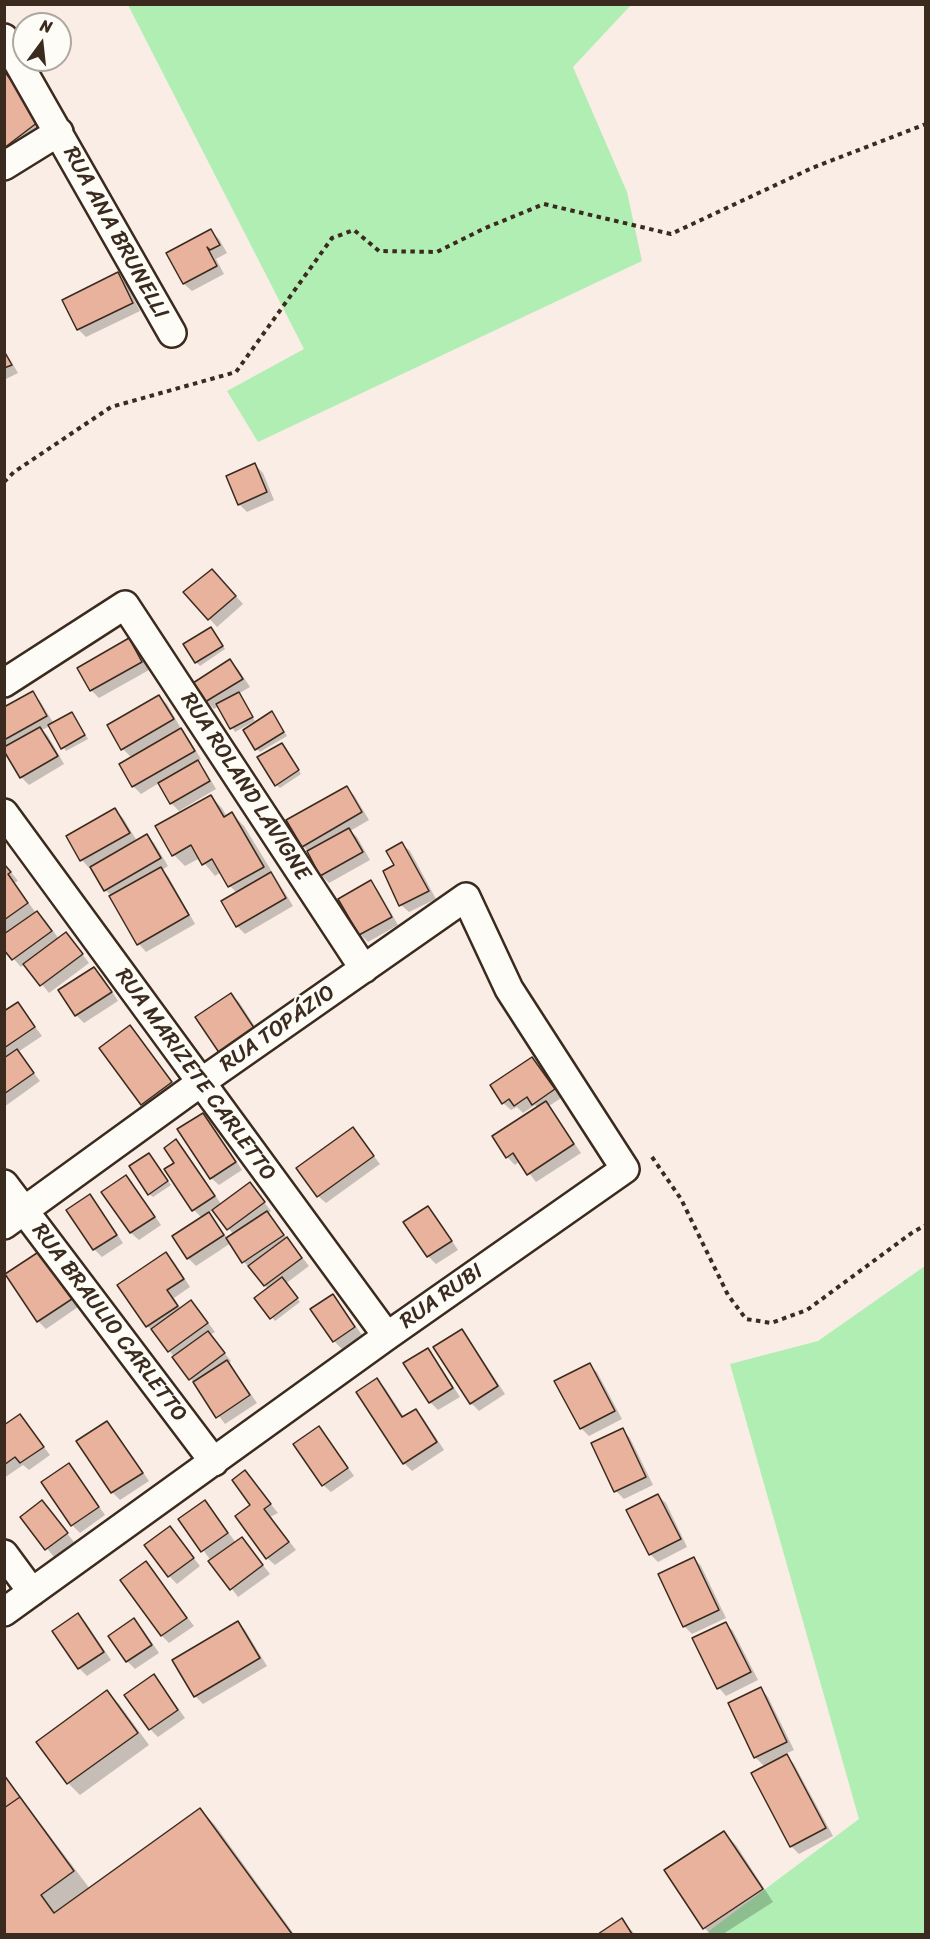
<!DOCTYPE html>
<html>
<head>
<meta charset="utf-8">
<style>
	body { margin:0 }
	#map { position:relative; width:930px; height:1939px; overflow:hidden; background:#f9ede5; font-family:Sriracha,sans-serif }
	canvas { display:block }
	.frame { position:absolute; inset:0; border:6px solid #3b2a1e; pointer-events:none }
	.north { position:absolute; left:12px; top:12px; width:60px; height:60px; box-sizing:border-box; background:#fdfcf7; border:2px solid #afa8a0; border-radius:50%; rotate:15deg; font-size:16px; font-weight:700; line-height:24px; text-align:center; color:#3b2a1e }
	.north::after { content:''; display:block; margin:auto; width:21px; height:27px; background:#3b2a1e; clip-path:polygon(50% 0,100% 100%,50% 72%,0 100%) }
</style>
</head>
<body>
<div id="map">
<canvas width="930" height="1939"></canvas>
<div class="frame"></div>
<div class="north">N</div>
</div>
<script>
const g = document.querySelector('canvas').getContext('2d');
g.lineJoin = 'round';
function fill(path, color) { g.fillStyle = color; g.fill(path, 'evenodd'); }
const toPath = rows => new Path2D(rows.map(r => 'M' + r).join(''));
function stroke(path, color, width, dash) { g.strokeStyle = color; g.lineWidth = width; g.lineCap = dash ? 'butt' : 'round'; g.setLineDash(dash || []); g.stroke(path); }
function write(font, color, halo, rows, align = 'center') {
  g.font = font + ' Sriracha,sans-serif'; g.lineWidth = 4.5; g.setLineDash([]); g.textBaseline = 'middle'; g.strokeStyle = halo; g.fillStyle = color; for (const [text, x, y, turn = 0] of rows) {
    g.save(); g.translate(x, y); g.rotate((+turn || 0) * Math.PI / 180); g.textAlign = isNaN(turn) ? turn : align; if (halo) g.strokeText(text, 0, 0); g.fillText(text, 0, 0); g.restore();
  }
}
const green = toPath([
	[128,5,631,5,573,67,627,192,642,261,258,442,227,391,304,349],
	[925,1266,925,1934,705,1934,859,1819,730,1364,818,1341]
]);
const shadow = toPath([
	[4,73,53,131,4,169],
	[211,231,219,239,227,253,216,259,224,274,192,291,184,284,168,253],
	[117,274,125,282,140,311,86,337,78,329,64,301],
	[4,349,18,373,4,380],
	[255,465,263,473,274,500,247,512,239,504],
	[220,578,243,604,217,627,185,592],
	[211,629,225,649,200,666,196,662],
	[129,640,136,648,149,670,99,698,91,690,79,669],
	[230,661,238,669,250,687,238,694,255,721,235,732,219,706,214,709,206,701,195,683],
	[32,693,40,701,54,724,71,713,88,739,66,751,50,726,42,730,48,736,64,764,29,785,21,777,4,750,4,709],
	[159,697,167,704,180,727,179,728,188,738,201,759,197,762,205,770,216,789,179,811,171,803,159,783,141,794,133,786,132,758,123,749],
	[275,717,287,736,260,752,257,749],
	[285,748,301,774,280,788,276,785],
	[347,788,354,795,369,820,350,831,357,837,370,860,329,883,321,875,309,852,303,846],
	[210,796,222,808,227,817,232,814,244,826,293,906,245,934,237,926,237,893,230,886,221,872,215,876,200,858,185,866,174,855],
	[115,810,123,818,137,841,147,836,154,843,168,866,162,870,168,876,195,924,146,952,139,944,112,896,105,890,92,867,89,868,82,860,68,837],
	[402,844,410,851,436,899,409,912,401,905,396,866],
	[4,863,18,881,14,883,36,913,45,920,59,939,73,942,89,963,49,993,25,964,21,967,4,948],
	[371,882,378,890,398,925,368,942,360,934],
	[94,968,102,976,118,1001,84,1023,76,1015,60,991],
	[231,995,239,1002,263,1039,221,1054],
	[18,1004,42,1036,18,1052,40,1081,4,1107,4,1013],
	[130,1027,179,1091,150,1112,142,1104],
	[532,1059,540,1066,561,1098,549,1106,581,1153,536,1182,520,1161,515,1165,507,1157,538,1108,535,1105,523,1113,517,1107,511,1110,503,1103],
	[202,1115,210,1122,242,1170,219,1185,211,1178],
	[353,1129,380,1164,326,1203,318,1196],
	[176,1141,184,1149,221,1204,250,1184,271,1211,268,1214,309,1266,285,1284,300,1302,275,1321,256,1298,268,1289,244,1262,231,1243,196,1266,188,1258,202,1218,194,1210,176,1163],
	[214,1210,234,1235,228,1239,208,1213],
	[149,1155,171,1185,153,1197,149,1194],
	[125,1177,133,1185,161,1225,139,1240,131,1233,103,1192],
	[90,1196,97,1204,123,1243,102,1257,94,1249,68,1210],
	[428,1208,435,1215,458,1250,436,1264,428,1256,405,1222],
	[166,1254,174,1262,190,1287,174,1298,181,1309,191,1302,198,1309,215,1332,210,1335,231,1361,229,1363,257,1403,225,1424,156,1333,147,1326],
	[47,1261,78,1307,46,1329,38,1321],
	[332,1296,340,1304,362,1335,342,1349,334,1341],
	[461,1331,469,1339,505,1394,479,1411,471,1403],
	[427,1350,435,1358,460,1397,438,1410,430,1402,405,1364],
	[589,1365,597,1372,622,1419,589,1436,581,1428],
	[377,1380,385,1388,404,1417,415,1411,423,1418,444,1450,412,1471,404,1463,358,1392],
	[20,1416,50,1455,29,1470,23,1465,4,1478,4,1426],
	[107,1423,115,1431,149,1481,120,1500,112,1492,78,1442],
	[319,1428,326,1436,354,1476,331,1492,323,1485],
	[623,1430,630,1438,653,1485,624,1499,616,1491],
	[68,1465,76,1473,105,1515,80,1533,72,1525],
	[245,1472,278,1513,270,1517,296,1550,275,1565,267,1558,252,1505],
	[658,1496,666,1503,687,1547,658,1562,650,1554],
	[42,1502,74,1542,54,1557,22,1518],
	[205,1502,212,1510,236,1543,242,1539,270,1574,238,1597,180,1519],
	[170,1528,200,1566,177,1584,169,1576],
	[694,1558,701,1566,726,1618,692,1634,684,1626],
	[146,1563,194,1626,169,1643,162,1636],
	[78,1615,86,1623,111,1660,87,1676,79,1668,54,1631],
	[134,1620,142,1628,159,1653,135,1669,127,1661],
	[238,1622,245,1630,267,1666,203,1704,195,1696,174,1661],
	[725,1623,733,1631,758,1680,726,1696,719,1688],
	[154,1676,161,1684,185,1718,158,1737,150,1729],
	[761,1689,768,1697,794,1750,785,1754,794,1764,833,1836,799,1854,791,1846,765,1767,755,1757],
	[107,1692,119,1704,149,1745,80,1795,68,1783,38,1742],
	[4,1775,90,1889,200,1810,215,1825,294,1934,4,1934],
	[724,1833,736,1845,773,1902,723,1934,711,1934,704,1928],
	[621,1920,635,1934,600,1934]
]);
const building = toPath([
	[4,71,42,119,4,148,4,71],
	[211,229,220,245,210,250,207,247,217,266,183,284,166,253,211,229],
	[118,272,133,303,77,330,62,300,118,272],
	[4,351,12,365,4,368,4,351],
	[255,463,267,492,238,505,226,476,255,463],
	[212,569,236,596,208,620,183,592,212,569],
	[211,627,223,646,195,663,183,644,211,627],
	[129,638,142,662,90,691,77,668,129,638],
	[230,659,243,679,205,702,193,683,230,659],
	[33,691,47,716,4,740,4,707,33,691],
	[239,692,253,717,230,729,216,704,239,692],
	[159,695,174,719,121,750,107,725,159,695],
	[272,711,284,732,255,750,243,730,272,711],
	[72,712,85,735,61,749,48,725,72,712],
	[40,727,58,756,20,778,4,751,4,747,40,727],
	[181,728,195,751,132,787,119,764,181,728],
	[282,743,299,770,275,786,257,757,282,743],
	[198,760,210,781,170,804,158,783,198,760],
	[347,786,362,812,302,847,286,820,347,786],
	[211,795,224,817,232,812,264,867,228,887,212,859,202,865,191,845,172,856,155,826,211,795],
	[115,808,130,833,80,861,66,836,115,808],
	[349,828,363,852,320,876,307,851,349,828],
	[147,834,161,858,104,891,90,867,147,834],
	[402,842,429,891,399,906,383,871,394,865,386,851,402,842],
	[4,864,11,872,8,874,28,903,4,920,4,864],
	[161,867,189,915,137,945,109,896,161,867],
	[271,872,286,898,236,927,221,901,271,872],
	[371,880,392,917,359,935,338,899,371,880],
	[37,911,52,931,12,960,4,950,4,934,37,911],
	[66,932,83,954,40,986,23,964,66,932],
	[94,967,112,992,75,1016,58,990,94,967],
	[231,993,256,1031,220,1054,195,1017,231,993],
	[18,1002,35,1027,4,1048,4,1011,18,1002],
	[130,1025,172,1082,141,1105,99,1048,130,1025],
	[17,1049,34,1073,4,1094,4,1058,17,1049],
	[532,1057,555,1089,532,1105,527,1097,514,1106,509,1099,502,1104,490,1085,532,1057],
	[546,1101,574,1144,527,1175,513,1153,506,1158,492,1136,546,1101],
	[203,1113,236,1162,210,1179,177,1129,203,1113],
	[353,1127,374,1156,317,1197,296,1168,353,1127],
	[176,1139,215,1196,192,1211,164,1169,174,1163,164,1148,176,1139],
	[149,1153,168,1181,148,1195,129,1166,149,1153],
	[126,1175,155,1217,130,1233,101,1192,126,1175],
	[250,1182,265,1202,227,1230,212,1210,250,1182],
	[90,1194,117,1235,93,1250,66,1210,90,1194],
	[428,1206,452,1241,427,1257,403,1222,428,1206],
	[267,1211,284,1235,242,1263,226,1238,267,1211],
	[209,1212,224,1235,187,1259,172,1236,209,1212],
	[287,1237,302,1258,264,1286,248,1266,287,1237],
	[40,1251,72,1299,37,1322,5,1274,40,1251],
	[166,1252,184,1279,167,1290,178,1306,146,1327,117,1285,166,1252],
	[282,1277,298,1298,270,1319,254,1298,282,1277],
	[333,1294,355,1327,333,1342,310,1309,333,1294],
	[191,1300,208,1323,168,1352,151,1329,191,1300],
	[462,1329,498,1386,470,1404,433,1347,462,1329],
	[208,1331,225,1353,189,1380,172,1357,208,1331],
	[428,1348,453,1388,429,1403,403,1363,428,1348],
	[227,1360,250,1395,216,1418,193,1382,227,1360],
	[590,1363,615,1411,580,1429,554,1381,590,1363],
	[377,1378,402,1417,416,1409,437,1442,403,1464,356,1392,377,1378],
	[20,1414,44,1447,20,1463,15,1457,4,1465,4,1425,20,1414],
	[107,1421,143,1473,111,1493,76,1441,107,1421],
	[319,1426,348,1468,322,1486,293,1444,319,1426],
	[623,1428,646,1477,614,1492,591,1443,623,1428],
	[69,1463,99,1507,71,1526,41,1482,69,1463],
	[245,1470,271,1504,264,1509,289,1542,266,1559,235,1516,250,1505,232,1480,245,1470],
	[658,1494,681,1539,649,1555,626,1510,658,1494],
	[42,1500,68,1533,45,1550,20,1517,42,1500],
	[205,1500,228,1533,201,1552,178,1519,205,1500],
	[170,1526,194,1558,168,1577,144,1545,170,1526],
	[242,1537,263,1565,230,1590,208,1561,242,1537],
	[694,1557,719,1610,683,1627,658,1574,694,1557],
	[146,1561,187,1618,161,1636,120,1580,146,1561],
	[78,1613,104,1652,78,1669,52,1631,78,1613],
	[134,1618,152,1645,126,1662,108,1636,134,1618],
	[238,1621,260,1658,194,1697,172,1660,238,1621],
	[726,1622,751,1672,717,1689,692,1638,726,1622],
	[154,1674,178,1710,149,1730,124,1695,154,1674],
	[761,1687,787,1742,754,1758,728,1703,761,1687],
	[107,1690,138,1733,67,1784,36,1742,107,1690],
	[787,1754,826,1828,790,1847,751,1773,787,1754],
	[4,1775,20,1797,4,1808,4,1775],
	[20,1797,74,1871,41,1895,54,1913,200,1808,292,1934,4,1934,4,1808,20,1797],
	[724,1831,763,1889,703,1929,664,1870,724,1831],
	[622,1918,632,1934,598,1934,622,1918]
]);
const path = toPath([
	[4,482,14,472,111,407,236,372,332,238,354,230,379,251,437,252,483,229,544,204,671,234,812,168,926,124],
	[652,1157,681,1199,728,1295,746,1319,771,1323,807,1310,913,1232,926,1225]
]);
const street = toPath([
	[4,38,172,333],
	[4,166,59,132],
	[4,683,125,605,364,969],
	[4,813,387,1336],
	[4,1184,214,1462],
	[4,1225,200,1083,466,897,509,989,625,1169,387,1336,4,1612],
	[4,1554,32,1592]
]);
const streetNames = [
	["RUA ANA BRUNELLI",115,233,61],
	["RUA ROLAND LAVIGNE",245,787,57],
	["RUA TOPÁZIO",278,1029,-35],
	["RUA MARIZETE CARLETTO",195,1075,54],
	["RUA RUBI",442,1297,-35],
	["RUA BRAULIO CARLETTO",109,1323,53]
];
fill(green, '#b1eeb4');
fill(shadow, '#0003');
fill(building, '#e8b29c');
stroke(building, '#3b2a1e', 1.5);
stroke(street, '#3b2a1e', 32);
stroke(path, '#3b2a1e', 4, [4.5, 4.5]);
stroke(street, '#fdfcf7', 27);
write('22px', '#3b2a1e', '#fdfcf7', streetNames);
</script>
</body>
</html>
